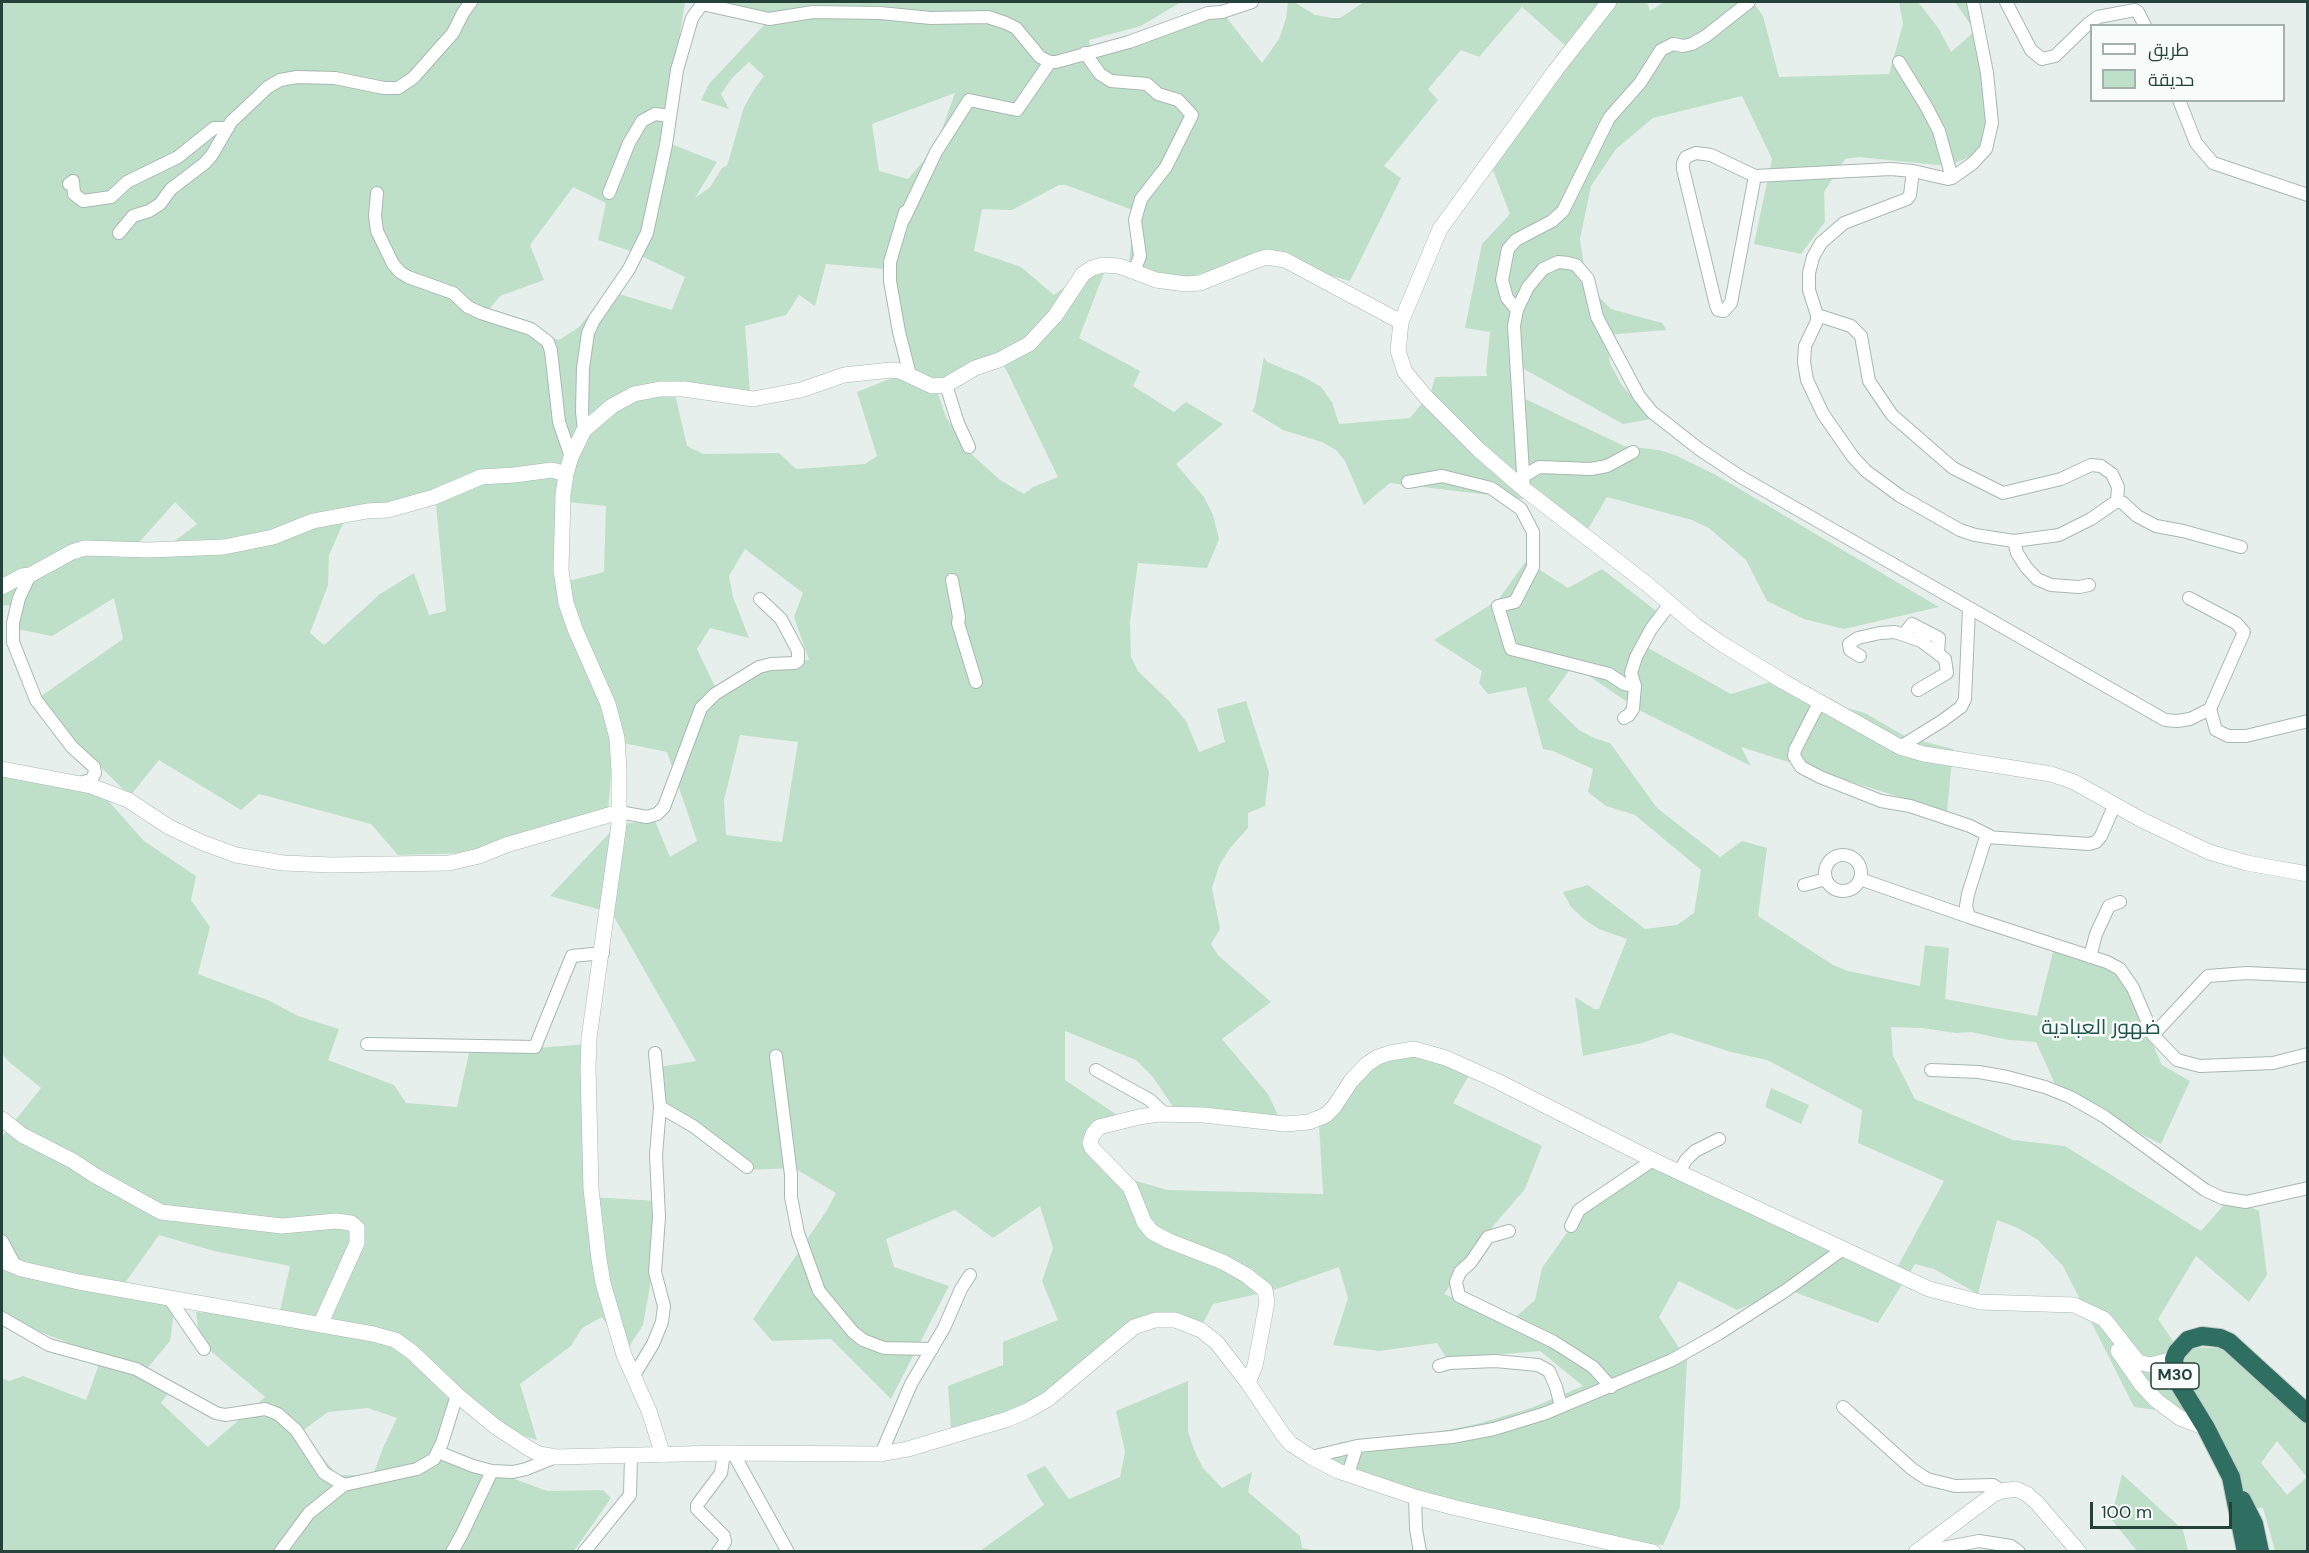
<!DOCTYPE html>
<html>
<head>
<meta charset="utf-8">
<style>
	body { margin:0 }
	#map { position:relative; width:2309px; height:1553px; overflow:hidden; background:#e6efeb; font-family:"DM Sans",Cairo,sans-serif }
	canvas { display:block }
	.frame { position:absolute; inset:0; border:3px solid #24423a; pointer-events:none }
	.legend { position:absolute; left:2090px; top:24px; width:195px; height:78px; box-sizing:border-box; background:#f7fbf9; border:2px solid #a3b1ad; margin:0; padding:8px 10px; list-style:none; font-size:18px; color:#24423a }
	.legend li { display:flex; align-items:center; gap:12px; height:30px }
	.legend b { width:30px; border:2px solid #a3b1ad }
	.scale { position:absolute; left:2090px; top:1502px; width:142px; height:27px; box-sizing:border-box; border:3px solid #24423a; border-top:0; padding-left:8px; font-size:18px; line-height:21px; white-space:nowrap; color:#24423a; -webkit-text-stroke:4px #f7fbf9; paint-order:stroke }
</style>
</head>
<body>
<div id="map">
<canvas width="2309" height="1553"></canvas>
<div class="frame"></div>
<ul class="legend">
<li><b style="height:8px;background:#fff"></b>طريق</li>
<li><b style="height:16px;background:#bfe0c8"></b>حديقة</li>
</ul>
<div class="scale">100 m</div>
</div>
<script>
const g = document.querySelector('canvas').getContext('2d');
g.lineJoin = 'round';
function fill(path, color) { g.fillStyle = color; g.fill(path, 'evenodd'); }
const toPath = rows => new Path2D(rows.map(r => 'M' + r).join(''));
function stroke(path, color, width, dash) { g.strokeStyle = color; g.lineWidth = width; g.lineCap = dash ? 'butt' : 'round'; g.setLineDash(dash || []); g.stroke(path); }
function write(font, color, halo, rows, align = 'center') {
  g.font = font + ' "DM Sans",Cairo,sans-serif'; g.lineWidth = 5; g.setLineDash([]); g.textBaseline = 'middle'; g.strokeStyle = halo; g.fillStyle = color; for (const [text, x, y, turn = 0] of rows) {
    g.save(); g.translate(x, y); g.rotate((+turn || 0) * Math.PI / 180); g.textAlign = isNaN(turn) ? turn : align; if (halo) g.strokeText(text, 0, 0); g.fillText(text, 0, 0); g.restore();
  }
}
const green = toPath([
	[2,2,685,2,663,141,717,162,695,198,710,187,722,168,727,166,744,107,755,88,764,76,749,62,732,78,721,94,729,109,701,100,709,84,766,23,701,2,1181,2,1141,26,1089,40,1091,53,1223,13,1262,63,1279,39,1286,18,1288,2,1294,2,1315,15,1332,18,1340,18,1364,2,1647,2,1650,11,1664,2,1753,2,1763,16,1779,77,1889,74,1903,24,1899,2,1918,2,1939,29,1951,52,1975,31,1955,2,1978,2,1991,109,1981,152,1953,164,1937,165,1859,157,1845,159,1824,192,1825,222,1801,254,1754,244,1772,159,1742,96,1653,118,1616,149,1591,186,1580,239,1586,279,1600,298,1611,309,1662,323,1666,330,1606,335,1610,363,1621,384,1651,419,1623,424,1522,368,1519,396,1624,446,1659,450,1675,455,1716,475,1939,607,1844,629,1804,619,1767,601,1746,560,1709,528,1692,520,1607,497,1585,534,1531,500,1390,483,1364,505,1345,461,1336,450,1322,442,1283,430,1252,411,1255,406,1264,357,1267,362,1304,377,1321,387,1332,402,1339,424,1410,418,1431,392,1435,377,1487,376,1486,371,1490,332,1465,328,1482,244,1510,214,1491,165,1567,47,1522,7,1479,57,1461,50,1428,89,1438,100,1384,166,1401,178,1350,281,1270,259,1231,266,1188,277,1128,271,1135,211,1066,185,1059,185,1012,210,982,209,974,251,1021,267,1054,295,1095,264,1104,273,1079,338,1140,371,1133,386,1174,412,1186,402,1223,424,1176,464,1204,497,1213,515,1219,539,1207,568,1138,563,1130,621,1131,657,1138,671,1169,701,1186,721,1199,752,1225,742,1217,709,1246,701,1269,772,1265,806,1248,813,1248,828,1230,848,1219,866,1212,888,1220,929,1211,944,1218,955,1271,1002,1222,1039,1268,1094,1282,1124,1176,1111,1152,1076,1136,1060,1065,1031,1065,1080,1120,1117,1095,1140,1133,1180,1167,1190,1323,1194,1319,1123,1358,1073,1395,1051,1471,1072,1453,1103,1542,1146,1525,1189,1494,1225,1444,1294,1510,1322,1535,1300,1542,1268,1578,1217,1652,1166,1831,1243,1898,1266,1944,1181,1858,1143,1862,1110,1767,1060,1731,1052,1671,1033,1642,1043,1583,1056,1575,997,1594,1009,1599,1009,1627,939,1599,929,1585,920,1571,907,1563,892,1588,885,1645,929,1677,925,1694,913,1701,870,1635,815,1606,806,1588,792,1593,769,1553,751,1543,749,1526,687,1488,694,1479,683,1482,671,1434,640,1498,600,1526,561,1568,588,1602,569,1664,617,1639,643,1731,694,1783,678,1832,699,1847,708,1865,713,1906,737,1953,749,1947,812,1741,747,1751,766,1639,710,1573,665,1548,700,1579,730,1594,738,1610,743,1657,808,1720,857,1742,841,1767,848,1758,916,1833,965,1848,971,1920,986,1925,945,1949,948,1945,999,2037,1016,2054,948,2110,966,2125,982,2162,1065,2190,1081,2161,1144,2059,1093,2036,1042,2009,1040,1971,1032,1956,1033,1922,1028,1891,1027,1893,1056,1915,1099,2013,1140,2065,1146,2201,1231,2230,1198,2259,1211,2267,1275,2249,1302,2196,1256,2158,1319,2177,1347,2219,1348,2247,1362,2307,1412,2307,1551,2275,1551,2263,1508,2238,1507,2217,1452,2190,1421,2177,1413,2134,1407,2063,1266,2038,1240,2018,1228,1997,1220,1978,1294,1934,1269,1915,1264,1878,1323,1786,1289,1737,1310,1679,1281,1659,1317,1687,1360,1680,1507,1663,1545,1602,1541,1326,1468,1340,1442,1422,1435,1477,1424,1531,1408,1583,1386,1540,1351,1447,1359,1437,1343,1379,1351,1333,1345,1348,1298,1339,1267,1271,1291,1213,1304,1201,1327,1150,1325,1030,1409,951,1428,948,1386,1003,1365,1003,1342,1058,1320,1042,1281,1053,1248,1040,1206,993,1238,955,1210,886,1239,894,1267,949,1286,891,1399,831,1339,772,1341,753,1319,827,1210,836,1193,794,1168,748,1170,718,1143,654,1107,659,1067,696,1061,612,913,550,896,618,824,655,821,670,857,697,841,667,752,614,741,608,811,470,853,398,855,371,824,259,794,241,810,159,760,130,796,34,701,123,639,114,598,52,636,17,629,17,606,2,605],
	[955,93,936,146,908,179,879,171,872,124],
	[573,187,606,203,598,240,633,252,685,277,672,310,609,291,579,327,559,340,534,333,487,312,500,296,544,280,530,245],
	[826,264,885,269,902,374,857,392,877,456,865,464,796,469,779,453,703,454,687,446,674,390,750,392,745,326,786,315,799,295,815,306],
	[999,355,1058,477,1033,487,1024,494,1000,480,968,451,946,417,937,391],
	[435,494,446,611,429,615,414,573,380,594,324,645,310,633,328,585,329,555,345,519],
	[558,501,606,506,604,572,564,582],
	[175,502,197,524,156,555,134,548],
	[745,549,803,593,794,617,809,660,772,662,719,695,697,649,710,628,749,638,733,597,729,576],
	[740,735,798,742,782,842,726,835,724,800],
	[2277,1441,2307,1477,2287,1495,2261,1463],
	[2,772,104,796,144,841,196,876,191,900,210,927,198,974,270,1001,298,1016,339,1029,328,1060,394,1085,406,1103,457,1107,469,1053,588,1044,593,1197,656,1201,650,1286,643,1325,625,1353,602,1317,582,1328,571,1346,520,1384,537,1440,496,1427,458,1400,442,1452,547,1491,603,1490,611,1498,574,1551,2,1551,2,1378,9,1381,23,1376,86,1400,102,1356,2,1317,2,1137,41,1088,8,1061,2,1053],
	[159,1235,214,1251,290,1266,279,1315,196,1312,200,1342,265,1397,208,1447,161,1403,171,1389,146,1370,170,1341,175,1303,120,1290],
	[368,1408,397,1418,383,1448,373,1475,337,1475,301,1432,328,1412],
	[1771,1088,1809,1105,1801,1124,1765,1107],
	[1188,1381,1188,1431,1194,1450,1203,1468,1222,1488,1252,1472,1248,1492,1300,1536,1302,1548,1317,1551,980,1551,1044,1505,1026,1475,1045,1466,1069,1499,1120,1477,1125,1452,1116,1411],
	[2122,1474,2183,1530,2188,1551,2137,1551,2111,1519]
]);
const minor = toPath([
	[2006,2,2031,50,2042,59,2055,56,2088,24,2098,17,2135,10,2138,12,2145,26],
	[1085,53,1100,74,1111,81,1147,84,1158,94,1178,100,1192,115,1166,167,1141,199,1135,220,1140,256,1134,272],
	[1899,62,1926,106,1939,131,1952,178],
	[2179,100,2196,143,2213,163,2308,195],
	[1696,153,1711,155,1755,176,1731,303,1724,311,1718,310,1716,305,1683,169,1683,163,1686,157,1696,153],
	[1913,171,1910,195,1907,199,1844,223,1821,243,1813,257,1809,273,1809,290,1817,315,1817,321,1805,346,1804,362,1807,380,1823,414,1853,457,1866,471,1900,496,1960,530,1975,535,2014,541,2059,535,2091,519,2117,501,2123,503,2137,516,2156,526,2183,531,2241,547],
	[1755,176,1891,169,1913,171,1948,179,1952,178,1973,163,1986,149,1992,123,1987,73,1973,2],
	[69,184,73,181,74,194,83,201,111,197,127,182,178,157,214,128,228,128],
	[377,193,375,216,377,231,393,264,400,272,408,277,453,293,468,307,481,313,531,329,548,342,551,351,559,422,571,457],
	[609,193,629,143,642,121,655,114,670,116],
	[905,212,890,262,890,281,899,332,910,375],
	[904,219,936,152,969,100,1017,110,1050,62],
	[119,233,133,216,149,211,160,204,171,189,205,163,212,155,231,122,268,87,280,80,297,77,335,78,384,88,398,88,413,78,453,33,463,13,471,2],
	[1517,310,1507,298,1502,280,1508,249,1516,240,1552,221,1563,211,1609,118,1640,83,1661,50,1673,44,1683,46,1692,44,1706,36,1749,2],
	[1817,315,1851,326,1861,336,1869,381,1892,415,1953,468,2003,493,2061,479,2091,465,2101,466,2112,474,2118,487,2117,501],
	[946,385,958,423,969,447],
	[584,430,582,412,583,368,588,333,594,320,629,269,647,233,666,145,677,70,692,18,702,4,769,19,813,12,880,13,931,18,988,17,1006,23,1016,28,1040,57,1050,62,1056,62,1129,42,1208,13,1222,12,1252,2],
	[1524,476,1539,467,1591,469,1607,466,1633,452],
	[1408,482,1442,476,1450,478,1491,488,1521,509,1533,532,1533,567,1515,602,1498,606,1511,649,1609,674,1624,684,1635,686],
	[1524,489,1514,326,1517,310,1528,287,1543,269,1558,262,1568,263,1576,265,1588,279,1597,317,1639,396,1652,412,1699,449,1741,477,2165,720,2177,721,2190,719,2210,709,2244,632,2236,623,2189,598],
	[2014,541,2017,553,2026,567,2037,579,2051,585,2079,587,2089,585],
	[30,575,19,598,13,623,13,642,36,700,72,747,94,767,95,773,91,780,79,783],
	[952,580,959,617,958,623,976,682],
	[1904,634,1912,624,1939,638,1938,653],
	[1860,656,1850,650,1849,644,1858,638,1880,633,1895,632,1921,641,1945,659,1947,673,1918,690],
	[1820,701,1795,750,1794,756,1801,767,1820,777,1881,801,1910,806,1970,826,1990,836],
	[2210,709,2216,730,2228,736,2246,736,2308,721],
	[1624,718,1629,715,1633,709,1635,686,1631,673,1636,657,1651,629,1670,604],
	[1900,747,1942,721,1961,707,1965,699,1969,609],
	[2115,804,2101,836,2096,842,2089,844,1986,837,1968,894,1966,906,1969,917,2107,962,2120,969,2133,988,2153,1035,2177,1060,2200,1066,2273,1063,2308,1054],
	[619,812,647,817,657,814,664,807,701,708,715,694,759,667,771,664,795,663,798,661,798,651,781,619,760,599],
	'1825 873a18 18 0 1 1 36 0a18 18 0 1 1-36 0Z',
	[1860,879,1969,917],
	[1804,885,1826,879],
	[2090,957,2096,934,2109,906,2120,902],
	[2153,1035,2208,976,2247,973,2308,976],
	[367,1044,535,1047,572,956,603,953],
	[655,1053,660,1107],
	[776,1056,791,1175,791,1197,798,1233,819,1291,853,1332,863,1340,884,1348,932,1349],
	[1096,1070,1150,1100,1165,1114],
	[1931,1070,1979,1072,2007,1077,2045,1087,2070,1097,2105,1117,2205,1190,2222,1198,2246,1202,2308,1188],
	[1679,1172,1686,1160,1695,1151,1719,1139],
	[1571,1226,1579,1210,1653,1160],
	[1509,1231,1488,1237,1471,1262,1460,1272,1456,1282,1459,1296,1554,1342,1593,1367,1611,1387],
	[2,1241,16,1267],
	[169,1298,204,1349],
	[2,1318,49,1345,136,1369,216,1413,225,1415,265,1409,278,1414,296,1430,324,1473,344,1485],
	[1439,1366,1449,1363,1495,1361,1538,1365,1549,1371,1556,1387,1561,1406],
	[633,1377,653,1344,662,1322,664,1306,655,1272,659,1217,656,1155,660,1107,693,1126,747,1167],
	[1843,1407,1912,1469,1927,1479,1955,1486,1993,1485,2002,1491],
	[438,1452,473,1466,492,1471,513,1472,526,1469,556,1457],
	[733,1453,788,1552],
	[881,1454,911,1384,944,1328,961,1289,970,1275],
	[1311,1457,1357,1446,1452,1437,1494,1429,1546,1413,1672,1360,1718,1334,1785,1291,1843,1249],
	[1348,1474,1357,1446],
	[1415,1497,1416,1529,1420,1552],
	[280,1552,309,1513,344,1485,417,1469,434,1459,442,1443,457,1395],
	[452,1552,462,1534,492,1471],
	[584,1552,630,1495,631,1456],
	[718,1552,725,1542,724,1536,697,1509,697,1505,721,1473,724,1453],
	[1922,1552,1979,1541,2011,1546,2019,1552]
]);
const tertiary = toPath([
	[1401,322,1440,229,1555,71,1609,2],
	[2,587,22,576,30,575,72,552,85,548,149,550,224,547,273,537,313,521,367,511,388,510,434,497,481,477,514,475,552,470,566,474],
	[2,769,91,786,128,800,169,827,201,842,236,855,283,863,332,865,449,863,479,856,506,845,619,812],
	[2,1119,22,1135,73,1161,94,1175,161,1212,282,1226,336,1221,351,1223,357,1228,357,1243,320,1325],
	[2,1261,22,1269,79,1282,373,1334,395,1340,412,1352,457,1395,496,1427,528,1448,539,1454,556,1457,724,1453,881,1454,908,1449,1008,1419,1027,1411,1048,1399,1134,1327,1155,1320,1175,1320,1201,1330,1217,1343,1248,1383,1284,1436,1291,1444,1311,1457,1338,1471,1415,1497,1456,1508,1653,1552],
	[2118,1351,2141,1384,2157,1401,2180,1418,2206,1428],
	[1248,1383,1255,1366,1267,1302,1265,1290,1246,1275,1223,1262,1169,1241,1152,1232,1144,1222,1130,1187,1092,1148,1090,1143,1093,1134,1099,1127,1139,1117,1158,1114,1204,1115,1285,1124,1309,1122,1326,1115,1334,1107,1351,1081,1367,1064,1378,1057,1390,1053,1414,1049,1446,1058,1497,1081,1653,1160,1929,1289,1980,1302,2074,1305,2104,1319,2138,1362,2150,1365,2174,1359],
	[663,1455,649,1411,624,1355,603,1283,599,1259,591,1189,588,1068,589,1038,619,824,619,771,617,738,608,704,575,629,566,603,561,570,563,495,566,474,571,457,584,430,612,406,634,394,660,389,684,389,753,399,801,390,844,375,891,370,900,371,932,386,946,385,975,368,999,360,1029,344,1055,316,1083,274,1092,268,1103,265,1119,266,1156,280,1186,284,1200,283,1257,260,1267,257,1285,260,1401,322,1398,351,1405,372,1426,397,1479,450,1524,489,1647,584,1695,625,1719,642,1784,682,1900,747,1924,754,2051,774,2074,782,2142,820,2209,852,2247,863,2308,874],
	[1916,1552,1994,1494,2002,1491,2016,1489,2027,1494,2038,1504,2079,1552]
]);
const motorway = toPath([
	[2242,1500,2254,1524,2260,1552],
	[2246,1552,2231,1477,2206,1428,2176,1379,2174,1359,2177,1352,2188,1340,2202,1336,2220,1338,2229,1342,2308,1414]
]);
const shields = [
	[2175,1376,48]
];
const shieldNames = [
	["M30",2175,1376]
];
const quarterNames = [
	["ضهور العبادية",2101,1028]
];
fill(green, '#bfe0c8');
stroke(minor, '#a8b8b2', 14);
stroke(tertiary, '#a8b8b2', 16);
stroke(motorway, '#c2cac8', 20);
stroke(minor, '#fff', 12);
stroke(tertiary, '#fff', 15);
stroke(motorway, '#2f6f62', 18);
for (const [x, y, w] of shields) { const box = new Path2D(); box.roundRect(x - w / 2, y - 13, w, 26, 4.5); g.fillStyle = '#f7fbf9'; g.fill(box); stroke(box, '#24423a', 1.5); }
write('bold 16px', '#24423a', null, shieldNames);
write('21px', '#1f5548', '#f7fbf9', quarterNames);
</script>
</body>
</html>
